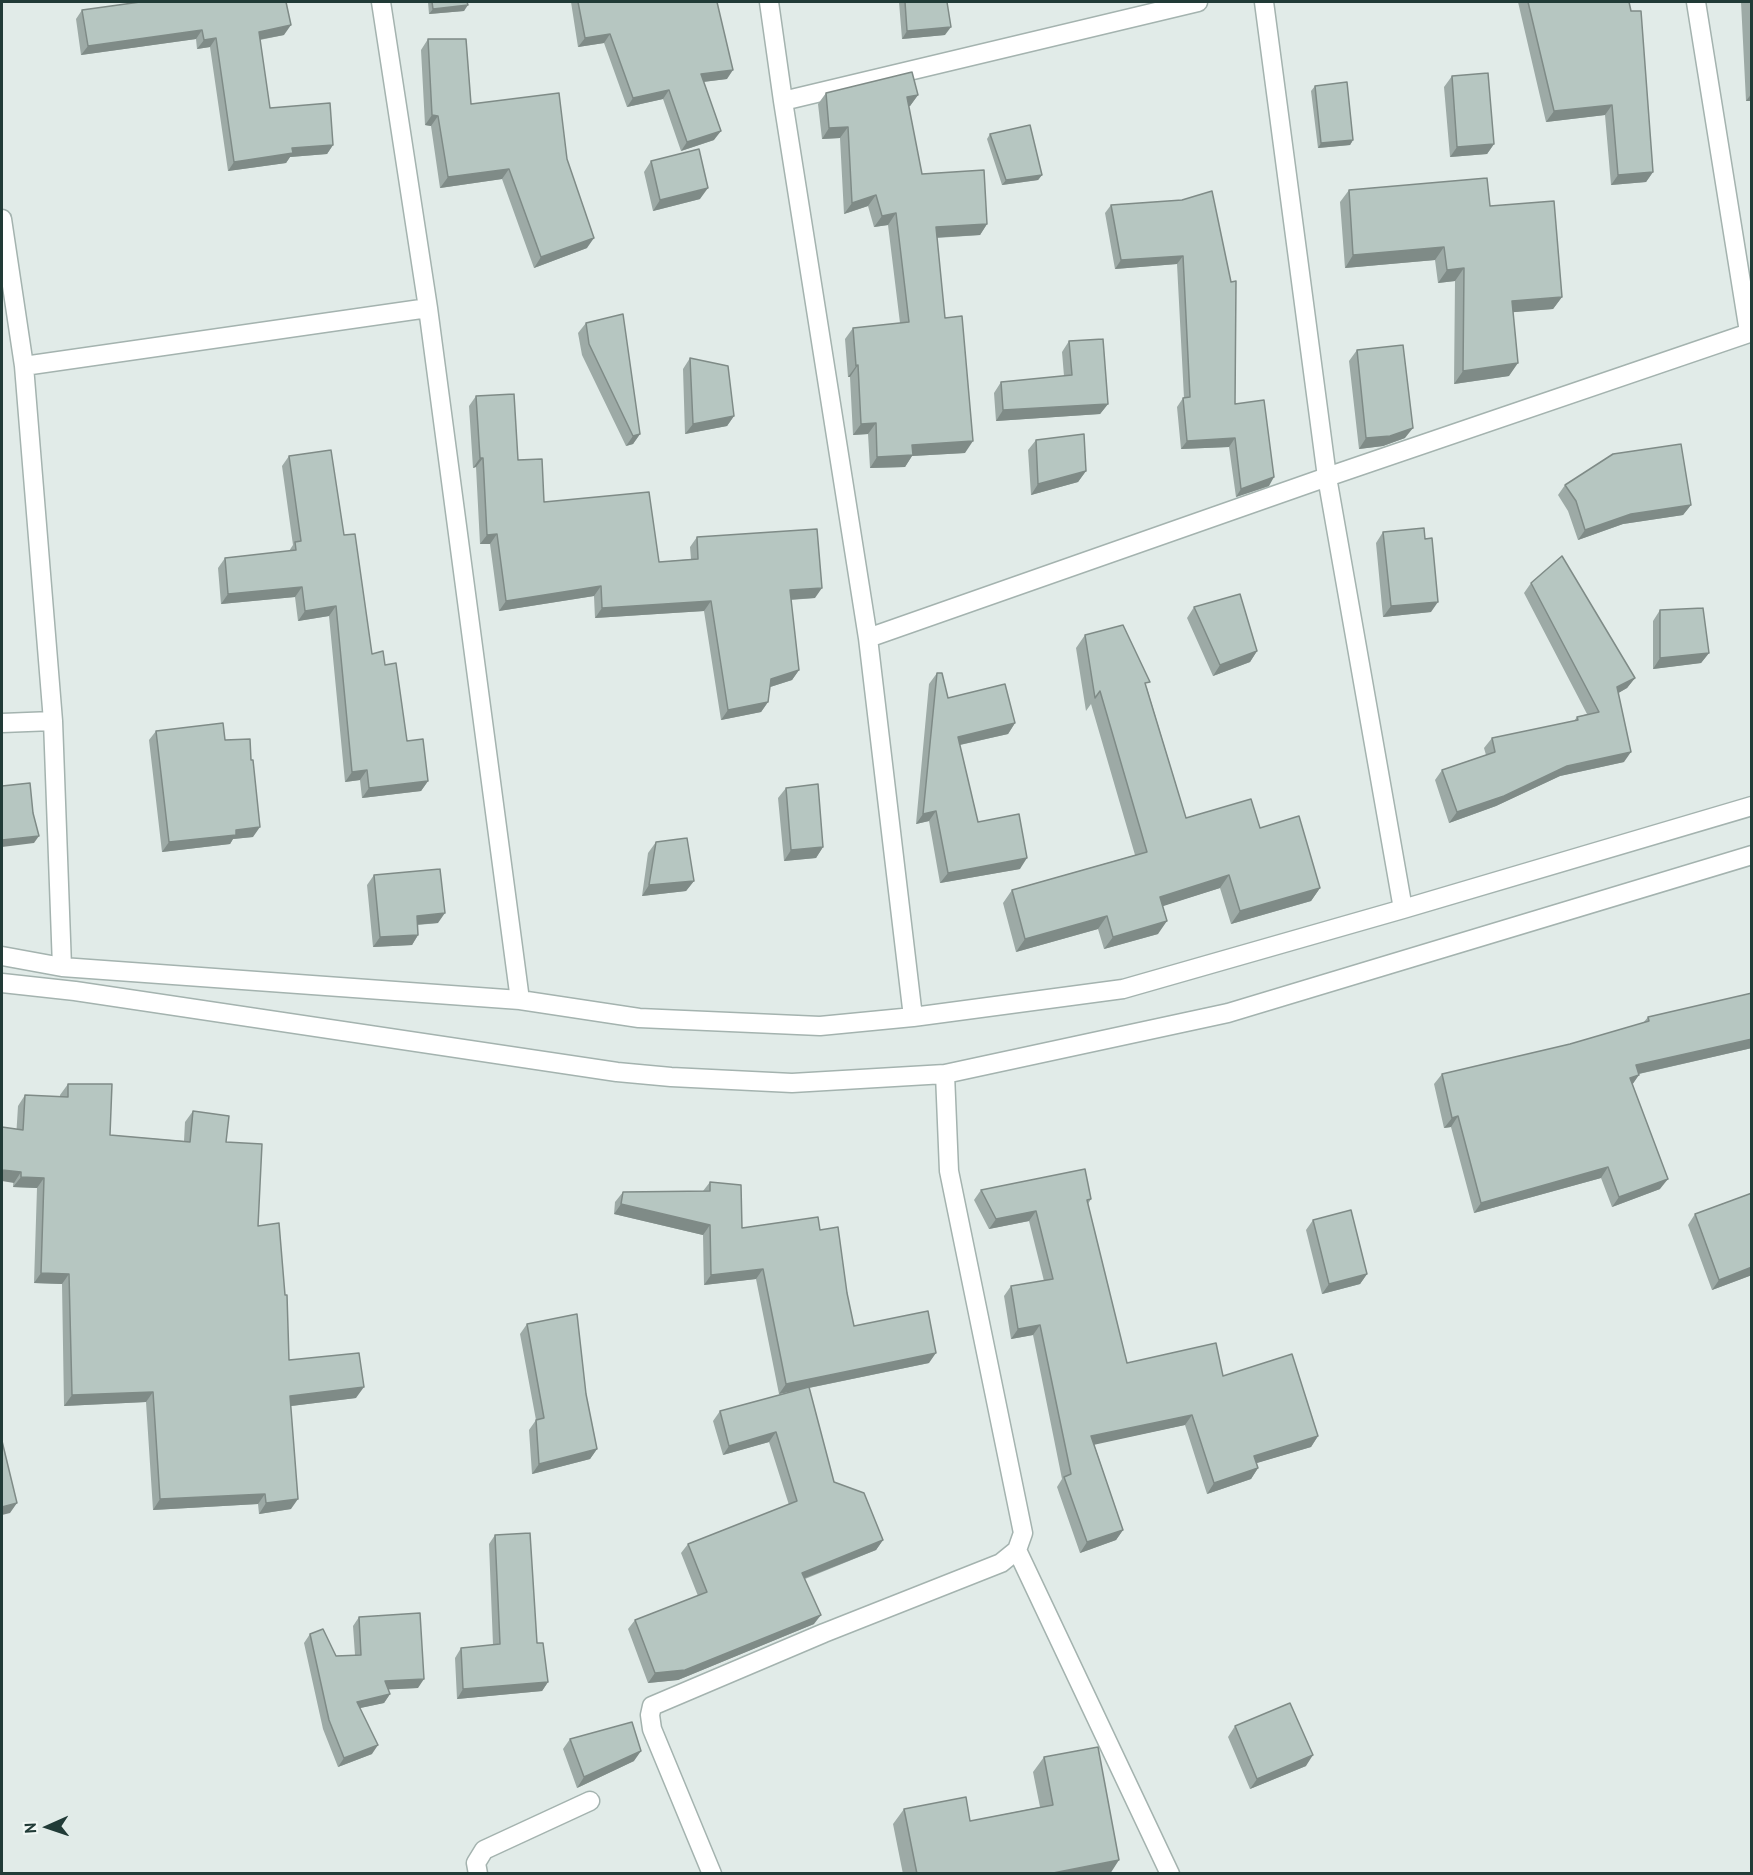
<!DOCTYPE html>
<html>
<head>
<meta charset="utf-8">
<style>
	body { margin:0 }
	#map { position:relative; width:1753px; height:1875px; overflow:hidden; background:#e1ebe8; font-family:"PT Sans",sans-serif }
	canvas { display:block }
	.frame { position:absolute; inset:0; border:3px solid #213b37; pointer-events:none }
	.north { position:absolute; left:18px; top:1797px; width:60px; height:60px; -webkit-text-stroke:4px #f1f8f5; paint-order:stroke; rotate:267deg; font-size:16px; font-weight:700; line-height:24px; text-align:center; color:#213b37 }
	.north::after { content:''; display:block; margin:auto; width:21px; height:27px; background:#213b37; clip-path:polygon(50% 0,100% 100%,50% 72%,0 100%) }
</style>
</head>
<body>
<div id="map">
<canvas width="1753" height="1875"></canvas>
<div class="frame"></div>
<div class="north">N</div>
</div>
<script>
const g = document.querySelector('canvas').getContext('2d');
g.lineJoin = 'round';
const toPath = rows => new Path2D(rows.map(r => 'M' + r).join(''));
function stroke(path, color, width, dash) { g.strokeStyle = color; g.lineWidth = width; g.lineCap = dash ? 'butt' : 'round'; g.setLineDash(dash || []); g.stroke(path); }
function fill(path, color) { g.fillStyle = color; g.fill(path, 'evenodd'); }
const minor = toPath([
	[381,2,428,308,520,1000],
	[769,2,783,101,868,638,913,1017],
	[1264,2,1327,477,1403,909],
	[1696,2,1749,332],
	[783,101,1198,2],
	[2,219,24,366,53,721,62,967],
	[24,366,428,308],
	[868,638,1327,477,1752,332],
	[2,723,53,721],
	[2,956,62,967,520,1000,639,1018,820,1026,913,1017,1123,989,1403,909,1752,806],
	[2,983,75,991,617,1072,671,1077,792,1083,945,1074,1228,1013,1752,855],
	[1017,1550,1170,1874],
	[478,1874,476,1863,484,1850,590,1801],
	[712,1874,652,1729,650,1715,652,1706,824,1633,1001,1563,1017,1550,1023,1533,949,1171,945,1074]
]);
const wall = toPath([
	[428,2,467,2,464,11,429,14],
	[571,2,717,2,727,79,703,82,714,140,681,151,663,99,627,107,604,43,578,47],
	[899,2,947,2,945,35,902,39],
	[1518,2,1629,2,1653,172,1646,182,1611,185,1605,115,1546,122],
	[1741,2,1752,2,1752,101,1746,101],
	[82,10,284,35,260,40,270,108,333,145,327,154,290,157,286,163,228,171,210,47,197,49,196,39,81,55,76,19],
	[428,39,471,104,567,159,587,248,534,268,502,179,440,188,431,126,425,125,421,50],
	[1452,76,1494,144,1487,154,1450,157,1444,87],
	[1315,86,1353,140,1350,145,1318,148,1311,91],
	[826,93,918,95,910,106,908,106,922,174,987,224,980,235,937,238,945,318,965,453,912,456,905,467,870,468,868,434,853,435,850,377,848,377,845,339,853,328,900,323,888,225,874,227,868,206,844,214,840,138,822,139,818,104],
	[990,134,1042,175,1038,180,1002,185,987,139],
	[651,161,700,199,653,211,644,172],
	[1349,190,1490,206,1562,297,1553,309,1513,312,1509,376,1454,384,1455,281,1438,283,1435,260,1345,268,1340,202],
	[1182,200,1235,404,1269,486,1236,497,1229,447,1181,449,1177,407,1183,398,1184,398,1177,264,1115,269,1105,213,1111,205],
	[586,323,640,434,633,444,626,446,582,355,578,333],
	[1069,341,1108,404,1100,414,996,421,994,393,1001,382,1064,376,1062,352],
	[1357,350,1405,438,1383,446,1359,449,1349,361],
	[690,358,734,416,727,426,685,434,683,369],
	[476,396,518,460,544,502,659,562,691,559,690,547,697,537,815,598,791,600,799,670,792,680,770,687,768,702,761,712,721,720,704,611,595,618,594,596,499,611,490,544,480,544,476,467,473,468,469,406],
	[1036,440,1086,471,1078,482,1031,495,1028,450],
	[289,456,344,535,372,654,385,665,407,741,428,781,421,791,362,798,360,780,345,782,329,616,298,621,295,597,221,604,218,568,225,558,289,551,293,545,282,466],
	[1565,485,1691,505,1683,515,1623,524,1578,540,1568,511,1558,495],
	[1383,532,1431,612,1383,617,1376,543],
	[1531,583,1635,678,1627,688,1618,693,1624,762,1560,776,1496,806,1449,823,1435,780,1442,770,1486,755,1484,748,1492,738,1574,721,1577,717,1587,714,1524,593],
	[1194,607,1257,651,1250,662,1213,676,1187,618],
	[1660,610,1709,653,1701,663,1653,669,1653,621],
	[1085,635,1147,688,1186,818,1260,828,1320,888,1311,901,1231,924,1220,888,1162,906,1158,934,1104,949,1098,929,1016,952,1003,903,1012,890,1135,855,1091,704,1086,711,1076,648],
	[937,673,948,698,1015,723,1008,734,960,745,978,822,1020,869,940,883,929,821,916,824,929,684],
	[156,731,225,740,253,837,233,839,230,844,162,852,149,740],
	[786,788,823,847,816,858,784,861,778,798],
	[656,842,694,881,686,891,642,896,648,853],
	[374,875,438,923,418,925,418,935,412,945,373,947,367,885],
	[1752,993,1752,1048,1639,1074,1632,1085,1660,1189,1612,1207,1601,1178,1474,1213,1451,1127,1444,1128,1434,1084,1442,1074,1570,1044,1643,1023,1648,1017],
	[68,1084,110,1135,184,1141,185,1122,193,1111,226,1142,258,1226,289,1360,356,1398,291,1406,291,1509,259,1514,258,1504,153,1510,146,1402,64,1406,62,1284,34,1283,37,1188,13,1187,18,1106,25,1095,60,1097,60,1095],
	[710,1182,742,1228,820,1230,847,1293,854,1326,929,1363,809,1388,834,1482,883,1540,876,1550,805,1579,814,1624,678,1680,648,1683,628,1629,635,1620,698,1596,681,1553,688,1544,789,1505,769,1442,723,1455,713,1421,720,1411,798,1390,779,1394,756,1279,704,1285,703,1235,614,1214,615,1202,623,1192,703,1191],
	[981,1190,1091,1199,1088,1204,1127,1363,1223,1376,1318,1436,1311,1447,1256,1463,1258,1468,1251,1479,1207,1494,1185,1425,1094,1444,1123,1530,1116,1540,1080,1553,1057,1487,1062,1479,1033,1335,1011,1339,1004,1296,1011,1286,1044,1281,1029,1221,989,1229,974,1200],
	[1752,1193,1752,1275,1712,1290,1688,1225,1695,1214],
	[1313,1220,1367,1274,1360,1284,1322,1294,1306,1230],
	[527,1324,586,1394,597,1449,590,1459,532,1474,529,1430,536,1420,520,1334],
	[495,1535,548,1682,542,1691,457,1699,455,1658,461,1648,493,1645,489,1544],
	[359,1617,418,1688,388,1689,390,1694,384,1703,360,1708,372,1754,338,1767,323,1729,304,1643,310,1634,336,1656,355,1655,353,1626],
	[1235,1726,1306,1766,1250,1789,1228,1737],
	[570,1739,634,1761,577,1788,563,1749],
	[1044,1757,1110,1874,903,1874,893,1824,904,1809,970,1821,1040,1807,1033,1772]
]);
const shadedWall = toPath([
	[468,5,464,11,429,14,433,9],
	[291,25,284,35,252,41,259,32],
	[951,27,945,35,902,39,907,31],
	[202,30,196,39,81,55,88,46],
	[610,34,604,43,578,47,585,38],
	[216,38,210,47,197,49,204,40],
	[733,70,727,79,694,83,701,74],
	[669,90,663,99,627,107,633,98],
	[1752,93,1752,101,1746,101],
	[918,95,910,106,899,109,907,97],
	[1612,105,1605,115,1546,122,1554,111],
	[432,115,438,116,431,126,425,125],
	[848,127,840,138,822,139,829,128],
	[721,131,714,140,681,151,687,142],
	[1353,140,1350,145,1318,148,1321,143],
	[1494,144,1487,154,1450,157,1457,147],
	[333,145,327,154,290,157,286,163,228,171,234,162,292,148],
	[509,169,502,179,440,188,448,177],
	[1653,172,1646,182,1611,185,1618,175],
	[1042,175,1038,180,1002,185,1006,180],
	[708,188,700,199,653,211,660,200],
	[876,195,868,206,844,214,852,203],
	[896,213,888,225,874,227,882,216],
	[987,224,980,235,928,238,936,227],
	[594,238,587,248,534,268,541,257],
	[1444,247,1435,260,1345,268,1353,255],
	[1183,256,1177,264,1115,269,1121,260],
	[1464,268,1455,281,1438,283,1447,270],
	[1562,297,1553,309,1503,313,1512,301],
	[1518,363,1509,376,1454,384,1463,371],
	[858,365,850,377,848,377,856,366],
	[1108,404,1100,414,996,421,1003,410],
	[734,416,727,426,685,434,693,424],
	[876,423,868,434,853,435,861,424],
	[1413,428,1405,438,1383,446,1359,449,1366,438],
	[640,434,633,444,626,446,633,436],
	[1235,438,1229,447,1181,449,1187,441],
	[973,441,965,453,912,456,905,467,870,468,877,457,912,445],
	[480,458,483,458,476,467,473,468],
	[1086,471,1078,482,1031,495,1038,484],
	[1274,477,1269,486,1236,497,1241,489],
	[1691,505,1683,515,1623,524,1578,540,1585,530,1631,514],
	[497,534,490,544,480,544,487,535],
	[601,586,594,596,499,611,506,601],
	[302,587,295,597,221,604,228,594],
	[822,588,815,598,783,600,790,590],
	[711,601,704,611,595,618,602,608],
	[1438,602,1431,612,1383,617,1391,606],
	[336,606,329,616,298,621,305,611],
	[1257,651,1250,662,1213,676,1220,665],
	[1709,653,1701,663,1653,669,1660,658],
	[799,670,792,680,764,689,771,679],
	[1635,678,1627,688,1610,698,1617,687],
	[768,702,761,712,721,720,728,710],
	[1015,723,1008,734,950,747,958,737],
	[1631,752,1624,762,1560,776,1496,806,1449,823,1457,812,1567,766],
	[367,770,360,780,345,782,352,772],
	[428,781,421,791,362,798,369,788],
	[936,811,929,821,916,824,923,814],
	[260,827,253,837,233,839,230,844,162,852,169,842,236,830],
	[39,836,34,843,2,847,2,840],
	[823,847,816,858,784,861,791,850],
	[1027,858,1020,869,940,883,948,873],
	[1229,875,1220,888,1151,910,1160,897],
	[694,881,686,891,642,896,649,885],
	[1320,888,1311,901,1231,924,1240,911],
	[445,913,438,923,411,925,417,916],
	[1107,916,1098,929,1016,952,1025,939],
	[1167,921,1158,934,1104,949,1113,937],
	[418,935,412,945,373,947,380,937],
	[1752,1039,1752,1048,1629,1076,1636,1065],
	[1639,1075,1632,1085,1630,1078],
	[1458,1116,1451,1127,1444,1128,1452,1118],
	[1608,1167,1601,1178,1474,1213,1481,1203],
	[2,1170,21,1172,14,1183,2,1181],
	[21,1177,44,1178,37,1188,13,1187],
	[1668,1179,1660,1189,1612,1207,1619,1197],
	[621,1204,710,1225,703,1235,614,1214],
	[1036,1211,1029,1221,989,1229,996,1219],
	[1752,1267,1752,1275,1712,1290,1719,1280],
	[763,1269,756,1279,704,1285,711,1275],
	[41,1273,69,1274,62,1284,34,1283],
	[1367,1274,1360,1284,1322,1294,1329,1284],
	[1040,1325,1033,1335,1011,1339,1018,1329],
	[936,1353,929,1363,779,1394,786,1384],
	[364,1387,356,1398,283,1407,290,1396],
	[153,1392,146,1402,64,1406,72,1395],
	[1192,1415,1185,1425,1084,1447,1091,1436],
	[776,1432,769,1442,723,1455,729,1446],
	[1318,1436,1311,1447,1247,1466,1254,1456],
	[597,1449,590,1459,532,1474,539,1464],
	[1258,1468,1251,1479,1207,1494,1214,1483],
	[265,1494,258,1504,153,1510,160,1499],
	[298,1499,291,1509,259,1514,266,1503],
	[17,1503,10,1513,2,1515,2,1507],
	[1123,1530,1116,1540,1080,1553,1087,1542],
	[883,1540,876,1550,795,1582,802,1573],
	[821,1615,814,1624,678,1680,648,1683,655,1673],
	[424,1679,418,1688,379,1690,385,1681],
	[548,1682,542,1691,457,1699,463,1689],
	[390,1694,384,1703,351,1710,357,1702],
	[378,1745,372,1754,338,1767,344,1758],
	[641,1751,634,1761,577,1788,584,1777],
	[1313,1755,1306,1766,1250,1789,1257,1779],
	[1119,1860,1110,1874,1048,1874]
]);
const building = toPath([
	[140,2,286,2,291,25,259,32,270,108,330,103,333,145,292,148,293,153,234,162,216,38,204,40,202,30,88,46,82,10,140,2],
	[432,2,467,2,468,5,433,9,432,2],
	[578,2,717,2,733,70,701,74,721,131,687,142,669,90,633,98,610,34,585,38,578,2],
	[905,2,947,2,951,27,907,31,905,2],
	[1528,2,1629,2,1631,11,1641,11,1653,172,1618,175,1612,105,1554,111,1528,2],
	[428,39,466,39,471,104,559,93,567,159,594,238,541,257,509,169,448,177,438,116,432,115,428,39],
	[912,72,918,95,907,97,922,174,984,170,987,224,936,227,945,318,962,316,973,441,912,445,913,455,877,457,876,423,861,424,858,365,856,366,853,328,909,322,896,213,882,216,876,195,852,203,848,127,829,128,826,93,912,72],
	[1488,73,1494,144,1457,147,1452,76,1488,73],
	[1347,82,1353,140,1321,143,1315,86,1347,82],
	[1030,125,1042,175,1006,180,990,134,1030,125],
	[699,149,708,188,660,200,651,161,699,149],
	[1487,178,1490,206,1554,201,1562,297,1512,301,1518,363,1463,371,1464,268,1447,270,1444,247,1353,255,1349,190,1487,178],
	[1212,191,1231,282,1236,281,1235,404,1264,400,1274,477,1241,489,1235,438,1187,441,1183,398,1190,397,1183,256,1121,260,1111,205,1182,200,1212,191],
	[623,314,640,434,633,436,589,344,586,323,623,314],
	[1103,339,1108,404,1003,410,1001,382,1072,375,1069,341,1103,339],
	[1403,345,1413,428,1390,436,1366,438,1357,350,1403,345],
	[690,358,728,366,734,416,693,424,690,358],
	[514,394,518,460,542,459,544,502,649,492,659,562,698,559,697,537,817,529,822,588,790,590,799,670,771,679,768,702,728,710,711,601,602,608,601,586,506,601,497,534,487,535,483,458,480,458,476,396,514,394],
	[1084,434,1086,471,1038,484,1036,440,1084,434],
	[1681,444,1691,505,1631,514,1585,530,1576,501,1565,485,1613,454,1681,444],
	[331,450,344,535,355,534,372,654,383,651,385,665,396,663,407,741,423,739,428,781,369,788,367,770,352,772,336,606,305,611,302,587,228,594,225,558,296,550,295,542,301,541,289,456,331,450],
	[1424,528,1425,539,1432,538,1438,602,1391,606,1383,532,1424,528],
	[1562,556,1635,678,1617,687,1631,752,1567,766,1504,796,1457,812,1442,770,1495,752,1492,738,1578,720,1577,717,1599,712,1531,583,1562,556],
	[1240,594,1257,651,1220,665,1194,607,1240,594],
	[1703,608,1709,653,1660,658,1660,610,1703,608],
	[1123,625,1150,682,1145,683,1186,818,1251,799,1260,828,1299,816,1320,888,1240,911,1229,875,1160,897,1167,921,1113,937,1107,916,1025,939,1012,890,1147,852,1100,691,1095,698,1085,635,1123,625],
	[937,673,942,673,948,698,1005,684,1015,723,958,737,978,822,1019,814,1027,858,948,873,936,811,923,814,937,673],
	[223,723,225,740,250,739,251,760,253,760,260,827,236,830,236,835,169,842,156,731,223,723],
	[30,783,33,813,39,836,2,840,2,786,30,783],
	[818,784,823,847,791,850,786,788,818,784],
	[687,838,694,881,649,885,656,842,687,838],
	[440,869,445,913,417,916,418,935,380,937,374,875,440,869],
	[1752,993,1752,1039,1636,1065,1639,1075,1630,1078,1668,1179,1619,1197,1608,1167,1481,1203,1458,1116,1452,1118,1442,1074,1570,1044,1649,1021,1648,1017,1752,993],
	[68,1084,112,1084,110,1135,190,1142,193,1111,229,1116,226,1142,262,1144,258,1226,279,1223,285,1295,287,1295,289,1360,359,1353,364,1387,290,1396,298,1499,266,1503,265,1494,160,1499,153,1392,72,1395,69,1274,41,1273,44,1178,21,1177,21,1172,2,1170,2,1127,23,1130,25,1095,68,1097,68,1084],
	[1085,1169,1091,1199,1087,1200,1127,1363,1216,1343,1223,1376,1292,1354,1318,1436,1254,1456,1258,1468,1214,1483,1192,1415,1091,1436,1123,1530,1087,1542,1064,1477,1071,1474,1040,1325,1018,1329,1011,1286,1053,1279,1036,1211,996,1219,981,1190,1085,1169],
	[710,1182,741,1185,742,1228,818,1217,820,1230,838,1227,847,1293,854,1326,928,1311,936,1353,786,1384,763,1269,711,1275,710,1225,621,1204,623,1192,710,1191,710,1182],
	[1752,1193,1752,1267,1719,1280,1695,1214,1752,1193],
	[1351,1210,1367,1274,1329,1284,1313,1220,1351,1210],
	[577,1314,586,1394,597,1449,539,1464,536,1420,544,1418,527,1324,577,1314],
	[809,1387,834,1482,864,1493,883,1540,802,1573,821,1615,685,1670,655,1673,635,1620,707,1592,688,1544,797,1501,776,1432,729,1446,720,1411,809,1387],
	[2,1441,17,1503,2,1507,2,1441],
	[530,1533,537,1643,543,1643,548,1682,463,1689,461,1648,500,1644,495,1535,530,1533],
	[420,1613,424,1679,385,1681,390,1694,357,1702,378,1745,344,1758,329,1720,310,1634,323,1629,336,1656,361,1655,359,1617,420,1613],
	[1290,1703,1313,1755,1257,1779,1235,1726,1290,1703],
	[632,1722,641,1751,584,1777,570,1739,632,1722],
	[1098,1747,1119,1860,1048,1874,917,1874,904,1809,966,1797,970,1821,1053,1805,1044,1757,1098,1747]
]);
stroke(minor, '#a4b3af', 21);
stroke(minor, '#fff', 18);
fill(wall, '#9daaa6');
fill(shadedWall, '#7f8b87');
fill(building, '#b6c6c1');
stroke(building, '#7f8b87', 1.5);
</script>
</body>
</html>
